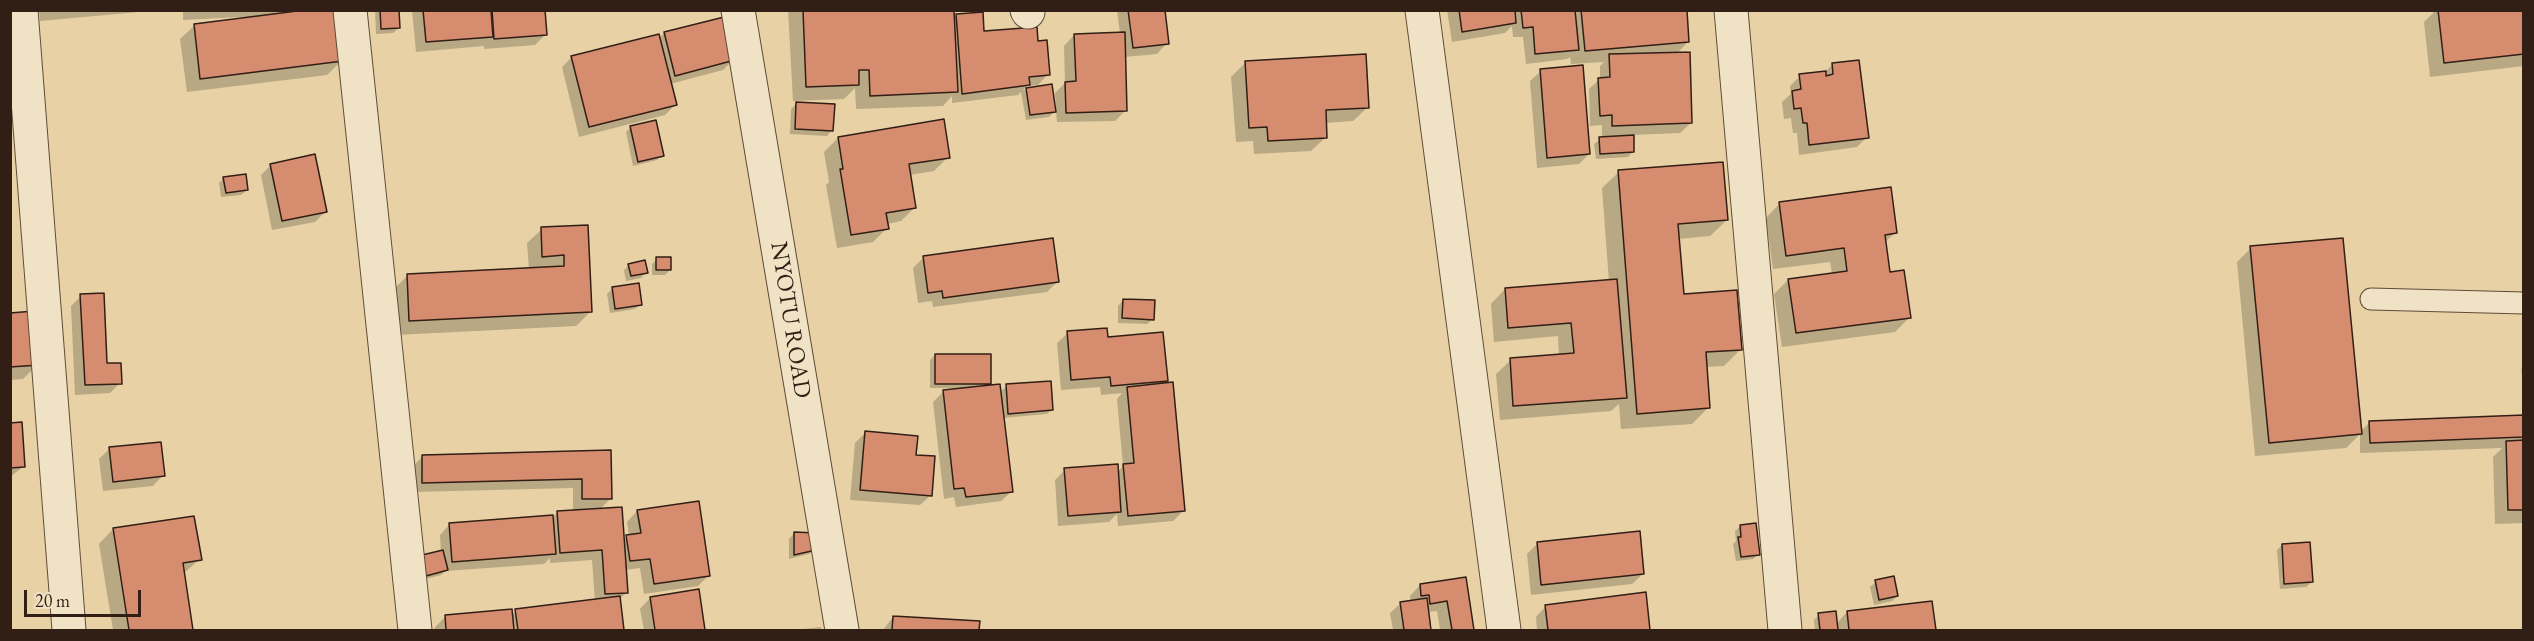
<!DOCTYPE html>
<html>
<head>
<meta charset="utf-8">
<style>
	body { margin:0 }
	#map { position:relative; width:2534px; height:641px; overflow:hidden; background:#e8d2a5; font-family:"EB Garamond",serif }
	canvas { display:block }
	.frame { position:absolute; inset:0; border:12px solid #311e15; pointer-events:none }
	.scale { position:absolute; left:24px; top:590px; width:117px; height:27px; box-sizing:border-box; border:3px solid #311e15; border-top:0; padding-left:8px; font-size:18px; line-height:21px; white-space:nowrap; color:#311e15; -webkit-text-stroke:4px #f0e2c4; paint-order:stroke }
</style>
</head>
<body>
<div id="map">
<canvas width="2534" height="641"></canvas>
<div class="frame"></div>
<div class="scale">20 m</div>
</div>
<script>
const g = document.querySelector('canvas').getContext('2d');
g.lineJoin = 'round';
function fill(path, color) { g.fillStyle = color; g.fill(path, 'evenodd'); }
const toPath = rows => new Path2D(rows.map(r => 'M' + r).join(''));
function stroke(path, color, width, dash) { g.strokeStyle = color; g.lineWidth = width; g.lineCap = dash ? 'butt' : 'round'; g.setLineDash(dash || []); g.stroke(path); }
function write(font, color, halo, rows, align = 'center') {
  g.font = font + ' "EB Garamond",serif'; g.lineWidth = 4.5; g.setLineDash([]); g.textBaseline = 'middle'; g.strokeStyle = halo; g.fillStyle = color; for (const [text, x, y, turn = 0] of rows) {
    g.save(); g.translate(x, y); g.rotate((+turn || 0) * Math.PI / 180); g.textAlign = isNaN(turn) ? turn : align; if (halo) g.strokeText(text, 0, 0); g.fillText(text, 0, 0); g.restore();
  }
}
const shadow = toPath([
	[39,10,161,10,40,21],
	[183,10,335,10,341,61,327,75,187,92,180,39,195,25,241,19,241,17,183,20],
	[375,10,397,10,399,28,393,33,376,34],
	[412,10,543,10,545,35,535,45,484,49,484,46,416,52],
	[788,10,953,10,953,19,957,15,982,32,1036,42,1048,74,1038,85,1027,86,1023,90,1051,86,1054,107,1056,107,1055,93,1065,83,1064,46,1074,35,1120,34,1117,10,1163,10,1167,43,1157,54,1124,57,1126,110,1115,121,1057,122,1056,110,1049,117,1026,120,1021,92,1018,95,952,103,952,96,943,106,856,109,855,88,844,99,793,101],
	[1447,10,1685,10,1688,42,1676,54,1691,123,1680,133,1632,135,1633,152,1628,157,1596,159,1594,144,1602,138,1602,125,1590,126,1589,89,1600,79,1600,66,1604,62,1571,64,1570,57,1567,59,1526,64,1523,37,1513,37,1512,26,1505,33,1452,42],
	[2436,10,2524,10,2524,66,2430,77,2424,22],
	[723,19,733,60,723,70,670,84,675,105,665,115,579,137,562,67,572,57,659,39,664,33],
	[1245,63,1368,107,1353,121,1325,123,1326,137,1311,151,1254,154,1253,141,1236,142,1231,77],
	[1832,65,1867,137,1857,147,1799,155,1797,133,1793,133,1791,118,1784,119,1782,102,1791,94,1790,86,1800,76,1824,73],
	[1541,71,1589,154,1579,164,1537,168,1530,81],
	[796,104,832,130,827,136,790,134,791,109],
	[631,127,662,155,657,160,633,166,626,132],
	[838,138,948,157,934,171,909,175,915,207,901,221,887,224,887,228,873,242,837,248,826,185,829,182,824,152],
	[271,165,325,212,315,222,272,230,261,175],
	[1619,172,1727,220,1710,236,1678,239,1683,296,1741,349,1724,366,1706,367,1709,407,1692,424,1621,429,1619,404,1611,411,1500,420,1496,374,1511,360,1559,356,1558,336,1494,342,1491,304,1505,289,1609,282,1602,188],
	[224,178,247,190,241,195,221,197,219,183],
	[1780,203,1896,232,1884,243,1889,274,1909,318,1895,332,1782,347,1774,294,1788,280,1832,274,1830,262,1773,269,1766,218],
	[586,227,591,311,576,326,396,335,394,289,408,275,529,270,527,243,542,229],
	[2251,248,2360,432,2370,422,2524,417,2524,523,2495,524,2493,457,2502,448,2360,453,2360,434,2346,448,2255,456,2237,262],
	[924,257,1058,281,1047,292,933,307,932,301,918,303,913,268],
	[657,259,670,270,665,275,652,275,652,264],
	[629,265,646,272,641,278,626,281,624,270],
	[612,289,640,304,635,309,610,313,607,294],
	[81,296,106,365,120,383,110,393,75,395,71,306],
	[1123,300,1153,319,1147,324,1118,323,1118,306],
	[10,315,37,365,23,379,10,380],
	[1068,333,1106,338,1166,380,1162,385,1183,511,1173,521,1118,526,1117,514,1109,522,1058,526,1055,480,1065,470,1117,473,1123,466,1117,399,1122,393,1101,395,1100,387,1061,390,1057,343],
	[935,355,990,383,986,387,999,393,1007,386,1052,409,1047,414,1002,418,1012,491,1001,501,956,507,954,497,944,499,933,402,943,392,954,390,954,388,930,388,930,360],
	[2524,367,2524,390,2521,369],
	[10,424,24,466,10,477],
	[865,433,915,456,931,495,920,505,850,500,855,443],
	[109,449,163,475,153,486,103,491,99,459],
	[610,452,611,498,599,510,623,540,629,536,627,522,637,511,708,576,698,586,644,594,640,568,625,570,627,592,619,600,622,630,435,630,435,627,445,617,511,616,516,611,595,601,592,560,550,563,550,558,544,564,445,571,441,575,421,580,441,552,440,535,450,524,553,517,557,513,573,512,573,488,413,492,412,467,422,457],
	[1741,526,1758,554,1753,559,1736,561,1733,544,1736,541,1735,531],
	[113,529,200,559,183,574,192,630,113,630,99,544],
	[794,533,815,549,809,554,789,559,789,539],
	[1537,544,1643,574,1632,584,1531,595,1527,554],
	[2282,545,2312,582,2306,587,2280,589,2277,550],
	[1465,579,1473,630,1440,630,1437,611,1427,612,1430,630,1393,630,1390,613,1401,603,1411,602,1410,596,1420,585],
	[1876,582,1897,596,1892,601,1874,605,1870,587],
	[698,590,704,630,644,630,640,609,650,598],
	[1644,594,1649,630,1537,630,1536,617,1546,606],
	[1931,603,1934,630,1815,630,1814,620,1819,615,1836,624,1847,612],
	[893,617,978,622,978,630,883,630],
	[821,627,821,630,802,630,804,629]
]);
const building = toPath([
	[305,10,336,10,343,61,200,79,194,24,305,10],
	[380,10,399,10,400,28,381,29,380,10],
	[423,10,491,10,493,37,426,42,423,10],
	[492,10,545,10,547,35,494,39,492,10],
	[803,10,954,10,958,92,870,96,869,70,859,70,859,85,806,87,803,10],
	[1128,10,1165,10,1169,44,1133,48,1128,10],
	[1459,10,1515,10,1516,23,1462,32,1459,10],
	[1521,10,1575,10,1579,50,1535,54,1533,27,1523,28,1521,10],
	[1581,10,1687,10,1689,42,1585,51,1581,10],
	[2438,10,2524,10,2524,54,2444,63,2438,10],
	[983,12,984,31,1037,27,1038,41,1047,40,1050,75,1029,77,1030,85,962,94,956,14,983,12],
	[724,17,735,60,675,76,664,32,724,17],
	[1125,32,1127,111,1066,113,1065,82,1076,81,1074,34,1125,32],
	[659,34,677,105,589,127,571,56,659,34],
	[1690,52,1692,123,1612,126,1612,115,1600,116,1598,78,1610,77,1609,54,1690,52],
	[1366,54,1369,108,1326,110,1327,138,1268,141,1267,127,1249,128,1245,61,1366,54],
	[1859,60,1869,138,1809,145,1807,123,1803,123,1801,108,1794,109,1792,91,1801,89,1799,74,1826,71,1826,76,1833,74,1832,63,1859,60],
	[1583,65,1590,154,1547,158,1540,69,1583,65],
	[1052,84,1056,112,1030,115,1026,88,1052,84],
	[796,102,835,104,833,131,795,129,796,102],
	[944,119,950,158,909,164,916,208,886,213,889,229,851,235,840,169,843,169,838,137,944,119],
	[656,120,664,156,638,162,630,126,656,120],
	[1634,135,1634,152,1600,154,1599,137,1634,135],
	[315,154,327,212,282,221,270,164,315,154],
	[1723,162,1728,220,1678,224,1684,294,1737,290,1742,350,1706,352,1710,408,1637,414,1618,170,1723,162],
	[246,174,248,190,226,193,223,177,246,174],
	[1891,187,1897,233,1885,235,1890,272,1904,270,1911,318,1796,333,1788,279,1847,271,1844,248,1786,256,1779,202,1891,187],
	[588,225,592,312,409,321,407,274,564,266,564,255,542,257,541,227,588,225],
	[1053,238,1059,282,943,298,942,291,928,293,923,256,1053,238],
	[2343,238,2362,434,2269,443,2250,246,2343,238],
	[656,257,671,257,671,270,656,270,656,257],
	[645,260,648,273,631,276,628,264,645,260],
	[1617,279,1627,398,1513,406,1510,358,1574,353,1571,323,1508,328,1505,288,1617,279],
	[639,283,642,305,615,309,612,287,639,283],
	[104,293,107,363,121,363,122,384,85,385,80,294,104,293],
	[1123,299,1155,300,1154,320,1122,318,1123,299],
	[34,311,39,365,10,367,10,313,34,311],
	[1107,328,1108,337,1163,332,1168,381,1111,386,1110,377,1071,380,1067,331,1107,328],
	[935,354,991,354,991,384,935,384,935,354],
	[1051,381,1053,410,1008,414,1006,384,1051,381],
	[1173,382,1185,511,1128,516,1123,464,1134,463,1127,387,1173,382],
	[1000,384,1013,492,966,497,964,488,954,489,943,390,1000,384],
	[2524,415,2524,437,2370,443,2369,421,2524,415],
	[22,422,25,467,10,468,10,423,22,422],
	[865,431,918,436,916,455,935,456,932,496,860,490,865,431],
	[2524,440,2524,510,2508,510,2506,441,2524,440],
	[161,442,165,476,113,482,109,447,161,442],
	[611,450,612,499,582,499,582,479,422,483,422,455,611,450],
	[1118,464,1121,512,1068,516,1064,468,1118,464],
	[699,501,710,576,654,584,650,559,630,561,626,535,641,533,637,510,699,501],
	[622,507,628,593,605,594,602,550,560,553,557,511,622,507],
	[553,515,556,554,452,562,449,523,553,515],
	[194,516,202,560,183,563,193,630,129,630,113,528,194,516],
	[1756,523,1760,555,1741,557,1738,537,1741,537,1740,525,1756,523],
	[1640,531,1644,574,1541,585,1537,542,1640,531],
	[794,532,817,533,816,550,794,555,794,532],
	[2310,542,2313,582,2284,584,2282,544,2310,542],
	[443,550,448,570,426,576,422,555,443,550],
	[1894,576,1898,596,1879,600,1875,580,1894,576],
	[1466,577,1474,630,1452,630,1447,601,1430,604,1429,595,1421,596,1420,584,1466,577],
	[699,589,705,630,655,630,650,597,699,589],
	[1646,592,1650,630,1548,630,1545,605,1646,592],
	[620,596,624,630,518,630,515,609,620,596],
	[1427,598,1431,630,1404,630,1400,602,1427,598],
	[1932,601,1936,630,1849,630,1847,611,1932,601],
	[512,609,514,630,446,630,445,615,512,609],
	[1836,611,1838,630,1820,630,1818,613,1836,611],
	[893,616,980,621,979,630,892,630,893,616]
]);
const service = toPath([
	[2371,299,2524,303]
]);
const minor = toPath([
	[21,10,69,630],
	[350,10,415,630],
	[738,10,842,630],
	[1027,10,1028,12],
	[1422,10,1504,630],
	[1731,10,1785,630]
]);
const streetNames = [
	["NYOTU ROAD",790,320,81]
];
fill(shadow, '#0003');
fill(building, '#d58c6f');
stroke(building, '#311e15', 1.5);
stroke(service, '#5f4b39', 23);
stroke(minor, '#5f4b39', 35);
stroke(service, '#f0e2c4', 21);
stroke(minor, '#f0e2c4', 33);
write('24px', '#311e15', '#f0e2c4', streetNames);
</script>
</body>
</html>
